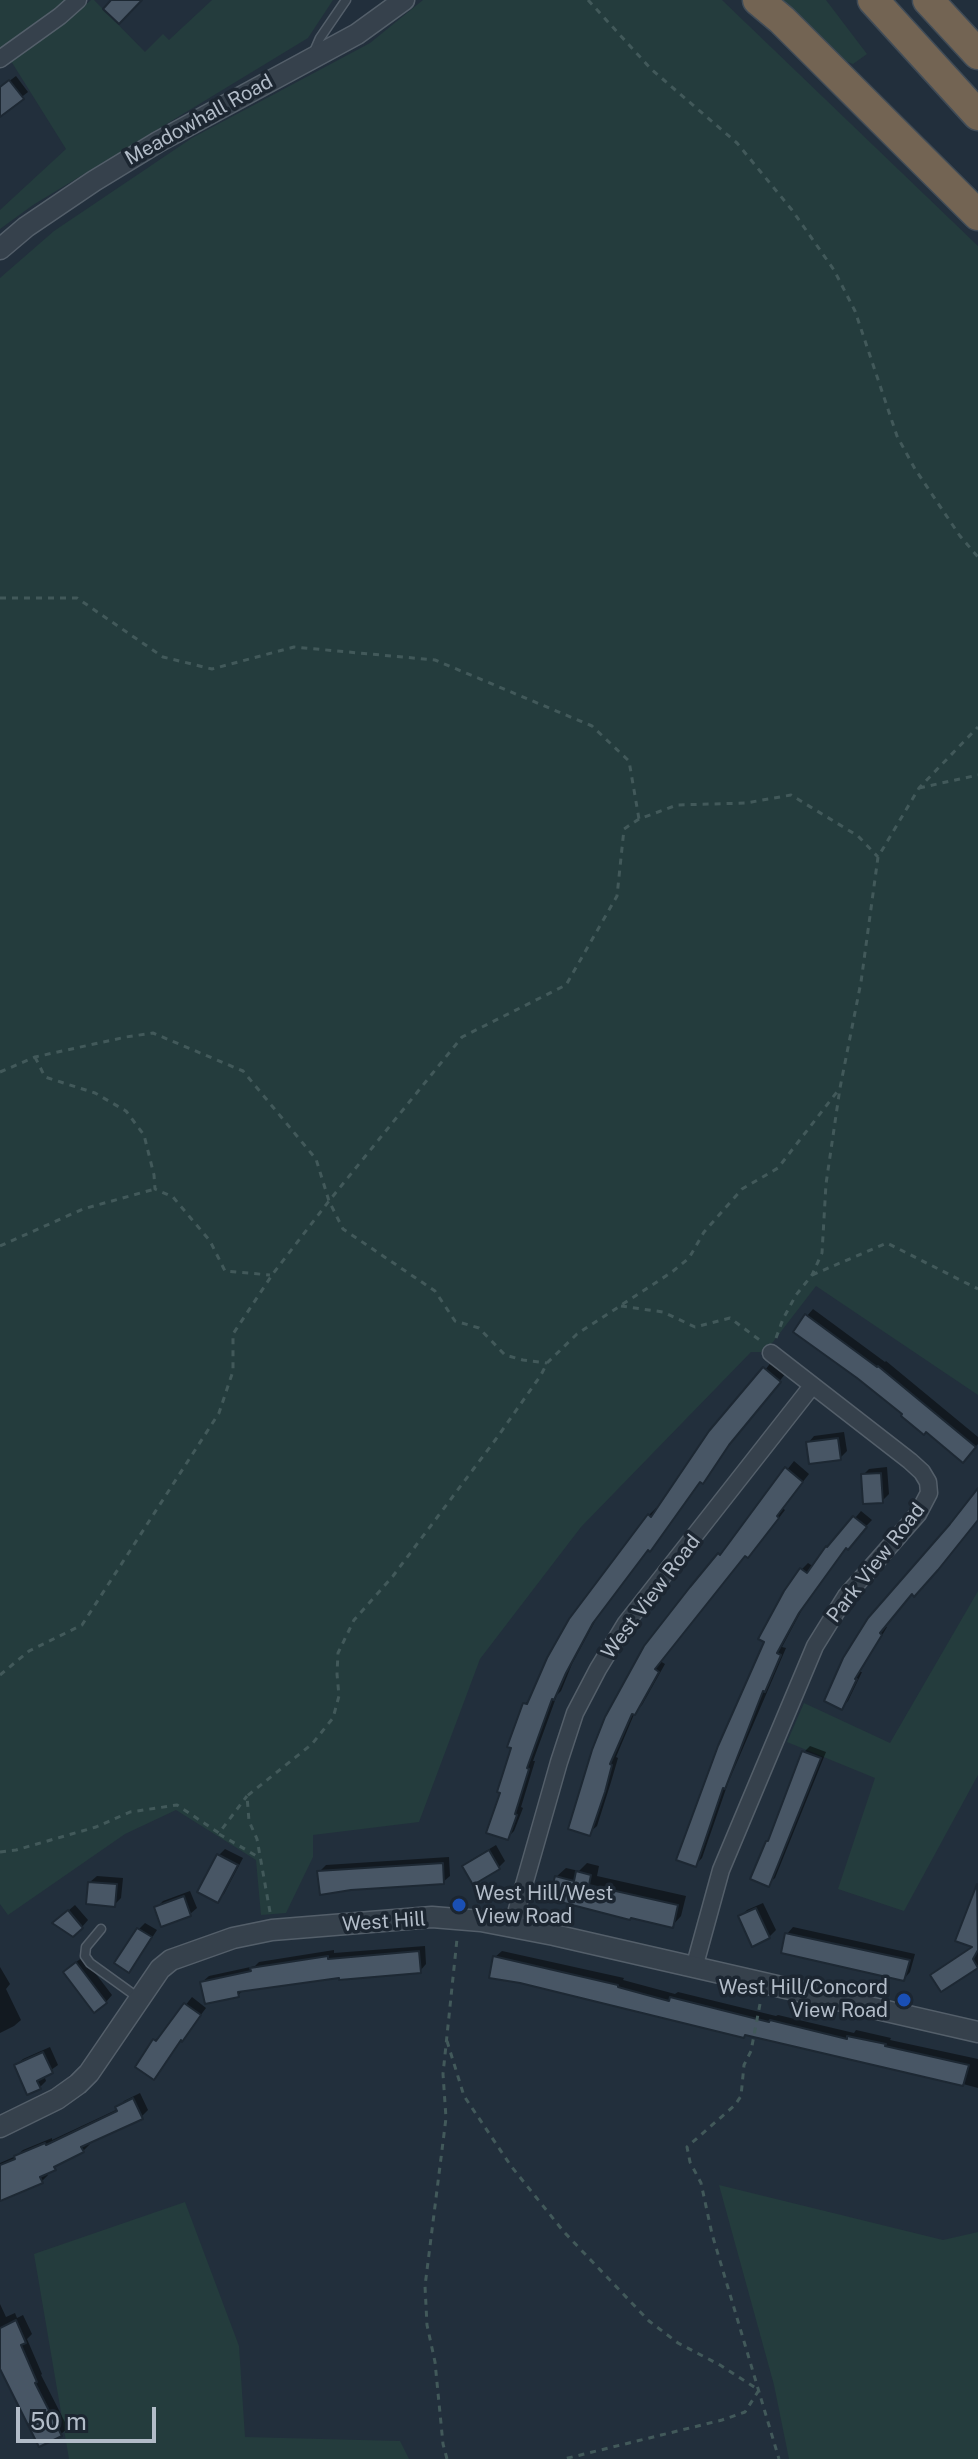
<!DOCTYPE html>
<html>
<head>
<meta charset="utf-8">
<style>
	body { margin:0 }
	#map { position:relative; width:978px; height:2459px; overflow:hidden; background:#222f3c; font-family:"Public Sans",sans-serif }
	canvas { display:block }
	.scale { position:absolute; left:16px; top:2407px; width:140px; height:36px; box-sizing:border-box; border:4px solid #b2bcc8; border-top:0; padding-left:10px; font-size:24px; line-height:28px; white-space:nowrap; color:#b2bcc8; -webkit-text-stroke:6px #1c2631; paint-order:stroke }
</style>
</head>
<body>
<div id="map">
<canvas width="978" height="2459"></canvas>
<div class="scale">50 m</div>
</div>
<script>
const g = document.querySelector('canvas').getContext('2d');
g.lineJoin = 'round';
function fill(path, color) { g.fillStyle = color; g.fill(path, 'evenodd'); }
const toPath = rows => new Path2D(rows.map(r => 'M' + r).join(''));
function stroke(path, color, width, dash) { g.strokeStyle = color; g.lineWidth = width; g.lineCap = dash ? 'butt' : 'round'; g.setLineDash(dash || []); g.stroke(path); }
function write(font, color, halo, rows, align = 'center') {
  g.font = font + ' "Public Sans",sans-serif'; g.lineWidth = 7; g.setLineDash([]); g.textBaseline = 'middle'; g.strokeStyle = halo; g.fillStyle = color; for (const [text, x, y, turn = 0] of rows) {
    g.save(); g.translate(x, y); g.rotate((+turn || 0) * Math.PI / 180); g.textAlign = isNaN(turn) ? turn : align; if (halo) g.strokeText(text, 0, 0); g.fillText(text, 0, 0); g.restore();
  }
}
const green = toPath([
	[0,0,70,0,0,55],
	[91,0,94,0,145,52,163,34,169,40,212,0,333,0,308,38,33,205,0,229,0,210,66,149,11,61,65,23],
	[423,0,722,0,978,246,978,1395,816,1286,773,1342,761,1352,751,1352,581,1527,480,1659,419,1822,313,1835,313,1857,286,1913,261,1915,256,1860,176,1810,125,1834,8,1915,0,1904,0,278,54,231,192,138,370,43],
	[780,0,826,0,867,54,853,64,843,60],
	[978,1591,978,1775,904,1911,838,1889,875,1778,787,1742,804,1703,890,1743],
	[719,2185,943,2240,978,2232,978,2459,789,2459,774,2385],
	[185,2202,239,2346,245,2437,400,2441,409,2459,69,2459,34,2254]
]);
const shadow = toPath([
	[16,76,28,92,0,114,0,88],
	[813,1309,885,1362,886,1361,978,1437,978,1444,969,1454,807,1316],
	[772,1361,786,1373,736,1435,710,1474,701,1480,657,1542,649,1549,599,1614,572,1664,561,1691,557,1695,533,1761,535,1761,521,1807,523,1808,514,1831,507,1838,503,1792,525,1704,533,1695,649,1515,656,1508,659,1510],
	[844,1432,847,1451,840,1458,808,1443,814,1436],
	[794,1461,809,1474,782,1508,785,1510,756,1548,748,1556,746,1554,660,1661,665,1664,642,1705,635,1712,616,1757,618,1758,611,1782,597,1826,589,1833,571,1828,692,1588,727,1547],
	[887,1467,889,1494,882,1501,863,1475,869,1469],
	[978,1492,978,1519,884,1626,887,1627,860,1672,862,1672,848,1701,842,1707,845,1659],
	[861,1511,872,1520,847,1546,805,1604,782,1647,786,1648,728,1783,702,1858,695,1865,802,1569,808,1563,814,1567],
	[810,1746,826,1752,775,1878,768,1884,768,1842,804,1752],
	[496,1845,505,1861,499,1867,464,1867,471,1860],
	[225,1849,243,1858,224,1894,217,1900,219,1855],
	[449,1857,450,1876,443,1882,319,1872,326,1865],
	[587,1863,599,1866,597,1876,686,1896,681,1916,672,1926,556,1877,566,1868,579,1871],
	[97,1876,123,1878,121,1898,114,1905,90,1882],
	[190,1891,197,1908,190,1914,156,1908,163,1901],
	[978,1894,978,1965,942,1989,932,1975,974,1946,970,1906],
	[763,1903,776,1930,769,1937,740,1917,747,1910],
	[75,1905,88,1920,82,1927,61,1917],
	[145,1923,157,1930,135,1964,139,1929],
	[793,1927,915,1954,910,1972,904,1979,787,1934],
	[425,1946,426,1964,420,1971,340,1976,245,1989,238,1995,202,1982,209,1976,255,1966,259,1962,334,1950,334,1953],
	[502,1951,624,1978,623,1980,675,1994,678,1992,776,2016,778,2015,854,2033,856,2030,891,2038,890,2040,978,2059,978,2088,495,1957],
	[83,1957,112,1995,106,2002,72,1965],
	[0,1967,10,1984,6,1989,21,2020,14,2026,0,2033],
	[192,1997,206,2008,154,2077,138,2066,155,2040,163,2034],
	[50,2047,58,2065,44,2075,46,2081,39,2088,16,2065,23,2059],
	[140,2093,148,2110,141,2117,88,2141,90,2144,83,2151,47,2172,48,2175,42,2181,0,2199,0,2163,16,2156,23,2150,52,2138,52,2140,118,2109,124,2101],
	[0,2304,6,2317,15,2313,17,2318,23,2315,32,2334,27,2339,42,2374,41,2375,68,2428,61,2434,0,2365]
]);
const building = toPath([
	[111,0,142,0,119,24,103,9,111,0],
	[9,80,24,99,0,117,0,87,9,80],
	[805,1314,877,1367,878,1366,976,1447,963,1463,926,1432,924,1435,901,1416,902,1414,857,1378,793,1332,805,1314],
	[763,1367,781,1382,729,1445,703,1484,700,1482,650,1552,648,1550,593,1623,566,1673,554,1700,552,1699,527,1768,529,1769,515,1814,517,1815,508,1840,486,1833,500,1793,497,1792,511,1748,507,1747,523,1703,527,1704,547,1658,569,1619,648,1514,651,1517,709,1431,763,1367],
	[838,1438,841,1460,809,1464,806,1442,838,1438],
	[785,1467,803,1482,777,1516,779,1518,748,1558,745,1556,655,1669,659,1672,635,1715,632,1714,610,1764,612,1765,605,1792,590,1836,568,1829,592,1750,605,1717,644,1646,690,1587,718,1553,720,1555,785,1467],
	[881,1473,883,1503,863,1504,861,1474,881,1473],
	[978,1488,978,1520,938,1570,914,1597,912,1594,880,1633,882,1635,855,1679,857,1679,842,1710,824,1701,843,1658,868,1618,950,1524,978,1488],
	[853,1516,867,1527,848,1550,846,1548,799,1613,777,1653,781,1655,765,1692,763,1691,725,1789,723,1788,696,1867,676,1860,718,1746,764,1642,758,1639,784,1591,800,1568,807,1573,826,1546,827,1547,853,1516],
	[802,1751,821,1758,769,1887,750,1879,766,1841,768,1841,802,1751],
	[489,1850,500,1869,473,1885,462,1866,489,1850],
	[217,1854,238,1865,218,1903,197,1892,217,1854],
	[443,1863,444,1884,351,1890,320,1895,317,1871,443,1863],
	[576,1871,591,1875,589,1885,678,1905,673,1928,631,1918,630,1920,549,1899,555,1876,574,1881,576,1871],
	[88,1882,117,1884,115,1907,86,1904,88,1882],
	[977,1884,978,1950,973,1959,978,1968,941,1992,930,1975,972,1947,955,1941,977,1884],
	[184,1896,191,1916,161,1927,154,1907,184,1896],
	[756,1908,770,1938,752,1947,738,1916,756,1908],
	[68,1910,83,1928,73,1937,52,1923,68,1910],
	[137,1928,152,1937,129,1973,114,1963,137,1928],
	[785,1933,910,1960,904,1981,781,1953,785,1933],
	[419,1951,421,1973,339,1980,339,1978,238,1992,239,1997,205,2004,200,1982,251,1971,250,1968,328,1956,328,1959,419,1951],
	[493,1956,618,1985,618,1987,669,2001,670,1997,769,2022,770,2020,847,2039,847,2036,886,2044,885,2046,969,2065,963,2086,745,2035,744,2038,520,1983,489,1978,493,1956],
	[76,1962,107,2003,94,2013,63,1972,76,1962],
	[184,2003,201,2015,182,2042,181,2040,154,2080,135,2067,153,2039,156,2041,184,2003],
	[43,2052,53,2073,37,2081,41,2089,27,2095,14,2065,43,2052],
	[133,2098,143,2119,81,2147,84,2152,54,2167,56,2170,40,2177,43,2183,0,2201,0,2165,15,2159,14,2156,45,2143,46,2145,117,2111,115,2107,133,2098],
	[16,2320,26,2343,21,2345,37,2382,35,2383,62,2436,39,2447,0,2369,0,2328,16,2320]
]);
const path = toPath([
	[588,0,651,69,737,143,792,210,834,270,855,311,897,436,915,469,960,536,978,557],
	[0,598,77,598,163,657,212,669,294,647,435,660,592,726,629,761,639,819],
	[919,788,978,775],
	[35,1057,45,1077,95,1093,126,1111,144,1135,154,1175,155,1189,173,1197,210,1241,225,1271,270,1275],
	[0,1072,35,1057,126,1037,153,1033,243,1071,316,1159,329,1201,343,1229,435,1291,455,1321,479,1328,505,1355,523,1360,547,1363],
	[0,1246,83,1209,155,1189],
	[812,1275,887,1243,978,1289],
	[621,1306,663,1312,695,1327,730,1318,761,1341],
	[776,1338,783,1319,796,1295,812,1275,822,1253,826,1184,840,1088,861,982,878,857,919,788,978,727],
	[0,1675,29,1651,82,1625,219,1413,233,1371,233,1334,272,1275,329,1201,462,1037,566,985,617,896,624,829,639,819,677,805,746,803,791,795,858,836,878,857],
	[219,1834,260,1858],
	[0,1852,16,1850,96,1827,130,1812,177,1805,219,1833,247,1796],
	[270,1912,257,1839,249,1821,247,1796,312,1744,333,1718,339,1696,337,1674,338,1653,354,1620,393,1576,496,1439,541,1375,547,1363,577,1334,672,1272,689,1258,704,1232,742,1189,778,1168,840,1088],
	[760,2004,751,2051,744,2065,741,2096,735,2105,687,2147,690,2162,701,2183,712,2234,779,2459],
	[447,2041,464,2096,511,2166,564,2232,649,2321,678,2343,720,2365,759,2390,745,2412,722,2420,564,2459],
	[447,2459,443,2444,435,2362,427,2325,425,2286,446,2118,443,2074,457,1939]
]);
const service = toPath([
	[313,54,320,38,346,0],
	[101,1929,86,1947,85,1956,90,1963,140,1999]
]);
const minor = toPath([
	[0,59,60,16,78,0],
	[512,1927,559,1762,575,1713,598,1669,626,1623,812,1386],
	[694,1968,721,1870,815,1646,846,1596,918,1514,929,1493,928,1482,922,1472,910,1461,771,1353]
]);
const tertiary = toPath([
	[0,249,26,227,94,181,158,142,357,34,404,0],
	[0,2127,57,2099,78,2084,89,2073,160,1969,171,1960,233,1938,272,1930,432,1917,481,1921,554,1935,978,2032]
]);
const motorway = toPath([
	[758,0,782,20,978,215],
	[873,0,978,115],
	[928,0,978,54]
]);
const markers = [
	[459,1905,8,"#1a4fb4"],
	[904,2000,8,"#1a4fb4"]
];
const streetNames = [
	["Meadowhall Road",199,120,-29],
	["Park View Road",876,1563,-52],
	["West View Road",651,1597,-53],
	["West Hill",384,1922,-4]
];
const poiNames = [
	["West Hill/West",475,1894],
	["View Road",475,1917],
	["West Hill/Concord",888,1988,"right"],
	["View Road",888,2011,"right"]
];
fill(green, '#243c3d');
fill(shadow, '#0007');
fill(building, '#485665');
stroke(building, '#1d2833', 2);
stroke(service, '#545f6a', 11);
stroke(minor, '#545f6a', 19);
stroke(tertiary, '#545f6a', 23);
stroke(motorway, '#414c57', 33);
stroke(path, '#42595a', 3, [6, 6]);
stroke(service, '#36414c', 8);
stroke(minor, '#36414c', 16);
stroke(tertiary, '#36414c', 20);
stroke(motorway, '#736453', 30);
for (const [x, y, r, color] of markers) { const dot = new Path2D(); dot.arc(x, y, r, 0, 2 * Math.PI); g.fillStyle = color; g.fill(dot); stroke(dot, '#1c2631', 3); }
write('20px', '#b2bcc8', '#1c2631', streetNames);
write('20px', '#b2bcc8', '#1c2631', poiNames, 'left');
</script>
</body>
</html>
